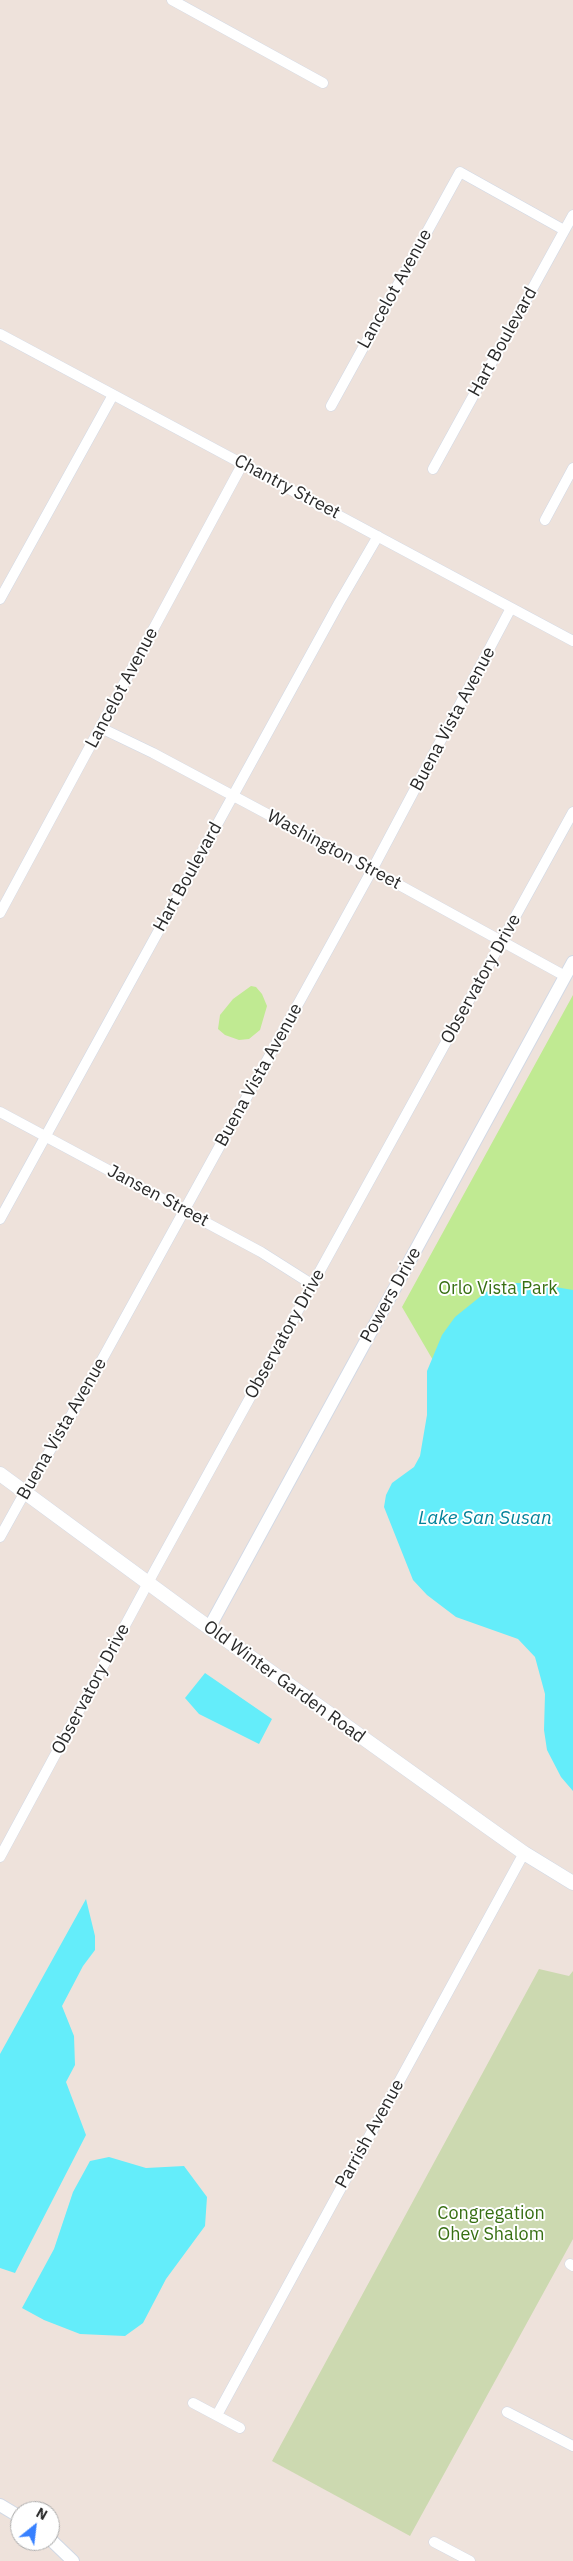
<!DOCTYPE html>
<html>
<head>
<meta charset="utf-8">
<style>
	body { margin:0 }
	#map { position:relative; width:573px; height:2561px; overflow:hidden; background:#eee2db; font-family:"IBM Plex Sans",sans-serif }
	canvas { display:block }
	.north { position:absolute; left:10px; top:2501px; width:50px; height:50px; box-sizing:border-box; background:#fff; border:1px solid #aaa; border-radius:50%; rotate:29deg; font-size:14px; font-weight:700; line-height:20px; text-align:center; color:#2a2a2a }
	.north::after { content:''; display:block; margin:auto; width:18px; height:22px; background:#3780ff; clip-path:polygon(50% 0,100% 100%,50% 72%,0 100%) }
</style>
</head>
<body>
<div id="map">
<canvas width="573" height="2561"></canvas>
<div class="north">N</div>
</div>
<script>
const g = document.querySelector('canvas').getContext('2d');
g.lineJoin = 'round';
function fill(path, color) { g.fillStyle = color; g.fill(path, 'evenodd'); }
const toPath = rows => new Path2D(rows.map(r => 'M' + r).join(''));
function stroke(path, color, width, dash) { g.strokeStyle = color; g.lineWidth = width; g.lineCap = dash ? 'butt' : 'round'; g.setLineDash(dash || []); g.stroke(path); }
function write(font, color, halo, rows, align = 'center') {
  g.font = font + ' "IBM Plex Sans",sans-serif'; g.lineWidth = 4; g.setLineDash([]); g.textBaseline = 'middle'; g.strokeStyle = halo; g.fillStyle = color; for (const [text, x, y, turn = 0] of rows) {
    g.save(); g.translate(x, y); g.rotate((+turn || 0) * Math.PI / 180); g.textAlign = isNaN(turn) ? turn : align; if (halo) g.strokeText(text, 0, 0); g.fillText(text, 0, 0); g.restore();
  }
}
const green = toPath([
	[251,986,256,987,262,994,267,1006,260,1030,249,1039,239,1040,225,1035,218,1029,220,1015,233,999],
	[573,995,573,1361,455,1398,402,1307]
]);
const cemetery = toPath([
	[539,1969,569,1976,573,1971,573,2239,410,2536,272,2461]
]);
const water = toPath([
	[508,1283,532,1283,573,1290,573,1791,561,1777,547,1750,544,1730,545,1694,535,1657,518,1639,456,1617,427,1595,413,1580,384,1507,386,1495,392,1483,414,1467,420,1456,427,1415,427,1371,442,1335,455,1317,486,1292],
	[205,1673,272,1719,259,1744,199,1714,185,1698],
	[86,1899,95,1936,95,1950,83,1966,62,2006,74,2036,75,2065,66,2082,86,2135,15,2273,0,2268,0,2054],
	[109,2157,146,2168,184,2166,207,2197,205,2226,166,2279,143,2323,125,2336,80,2334,44,2320,22,2308,54,2249,73,2192,90,2161]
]);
const minor = toPath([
	[172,0,323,83],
	[0,334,573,641],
	[331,406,460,172,564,230],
	[433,469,573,215],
	[545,520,573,468],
	[0,599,113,395],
	[101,728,153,753,372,870,565,976],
	[0,913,243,463],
	[0,1112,261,1252,313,1285],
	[0,1219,339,603,378,536],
	[0,1537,25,1492,72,1414,372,870,511,608],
	[0,1857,156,1568,573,812],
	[570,2264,573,2266],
	[193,2403,240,2428],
	[507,2412,573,2446],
	[217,2415,524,1853],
	[434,2542,470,2561]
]);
const tertiary = toPath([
	[209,1628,573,962],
	[0,2505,20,2517],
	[50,2539,73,2561]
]);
const secondary = toPath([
	[0,1474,193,1616,486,1826,524,1853,573,1883]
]);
const streetNames = [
	["Lancelot Avenue",395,289,-61],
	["Hart Boulevard",503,342,-61],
	["Chantry Street",287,487,28],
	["Lancelot Avenue",122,688,-62],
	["Buena Vista Avenue",453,719,-62],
	["Washington Street",334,850,28],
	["Hart Boulevard",188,877,-61],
	["Observatory Drive",481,979,-61],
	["Buena Vista Avenue",259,1075,-61],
	["Jansen Street",158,1196,28],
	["Powers Drive",391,1295,-61],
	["Observatory Drive",285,1334,-61],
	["Buena Vista Avenue",62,1429,-60],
	["Old Winter Garden Road",284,1682,36],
	["Observatory Drive",91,1689,-62],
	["Parrish Avenue",370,2134,-61]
];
const parkNames = [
	["Orlo Vista Park",498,1289],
	["Congregation",491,2214],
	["Ohev Shalom",491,2235]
];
const waterNames = [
	["Lake San Susan",485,1519]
];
fill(green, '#c0ea92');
fill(cemetery, '#ccd9b0');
fill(water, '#64edfa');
stroke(minor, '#d0d8e5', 11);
stroke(tertiary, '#d0d8e5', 14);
stroke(secondary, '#d0d8e5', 15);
stroke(minor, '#fff', 10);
stroke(tertiary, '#fff', 12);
stroke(secondary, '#fff', 14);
write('18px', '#2a2a2a', '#fff', streetNames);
write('18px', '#376f13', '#fff', parkNames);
write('italic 19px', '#038199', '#fff', waterNames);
</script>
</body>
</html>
